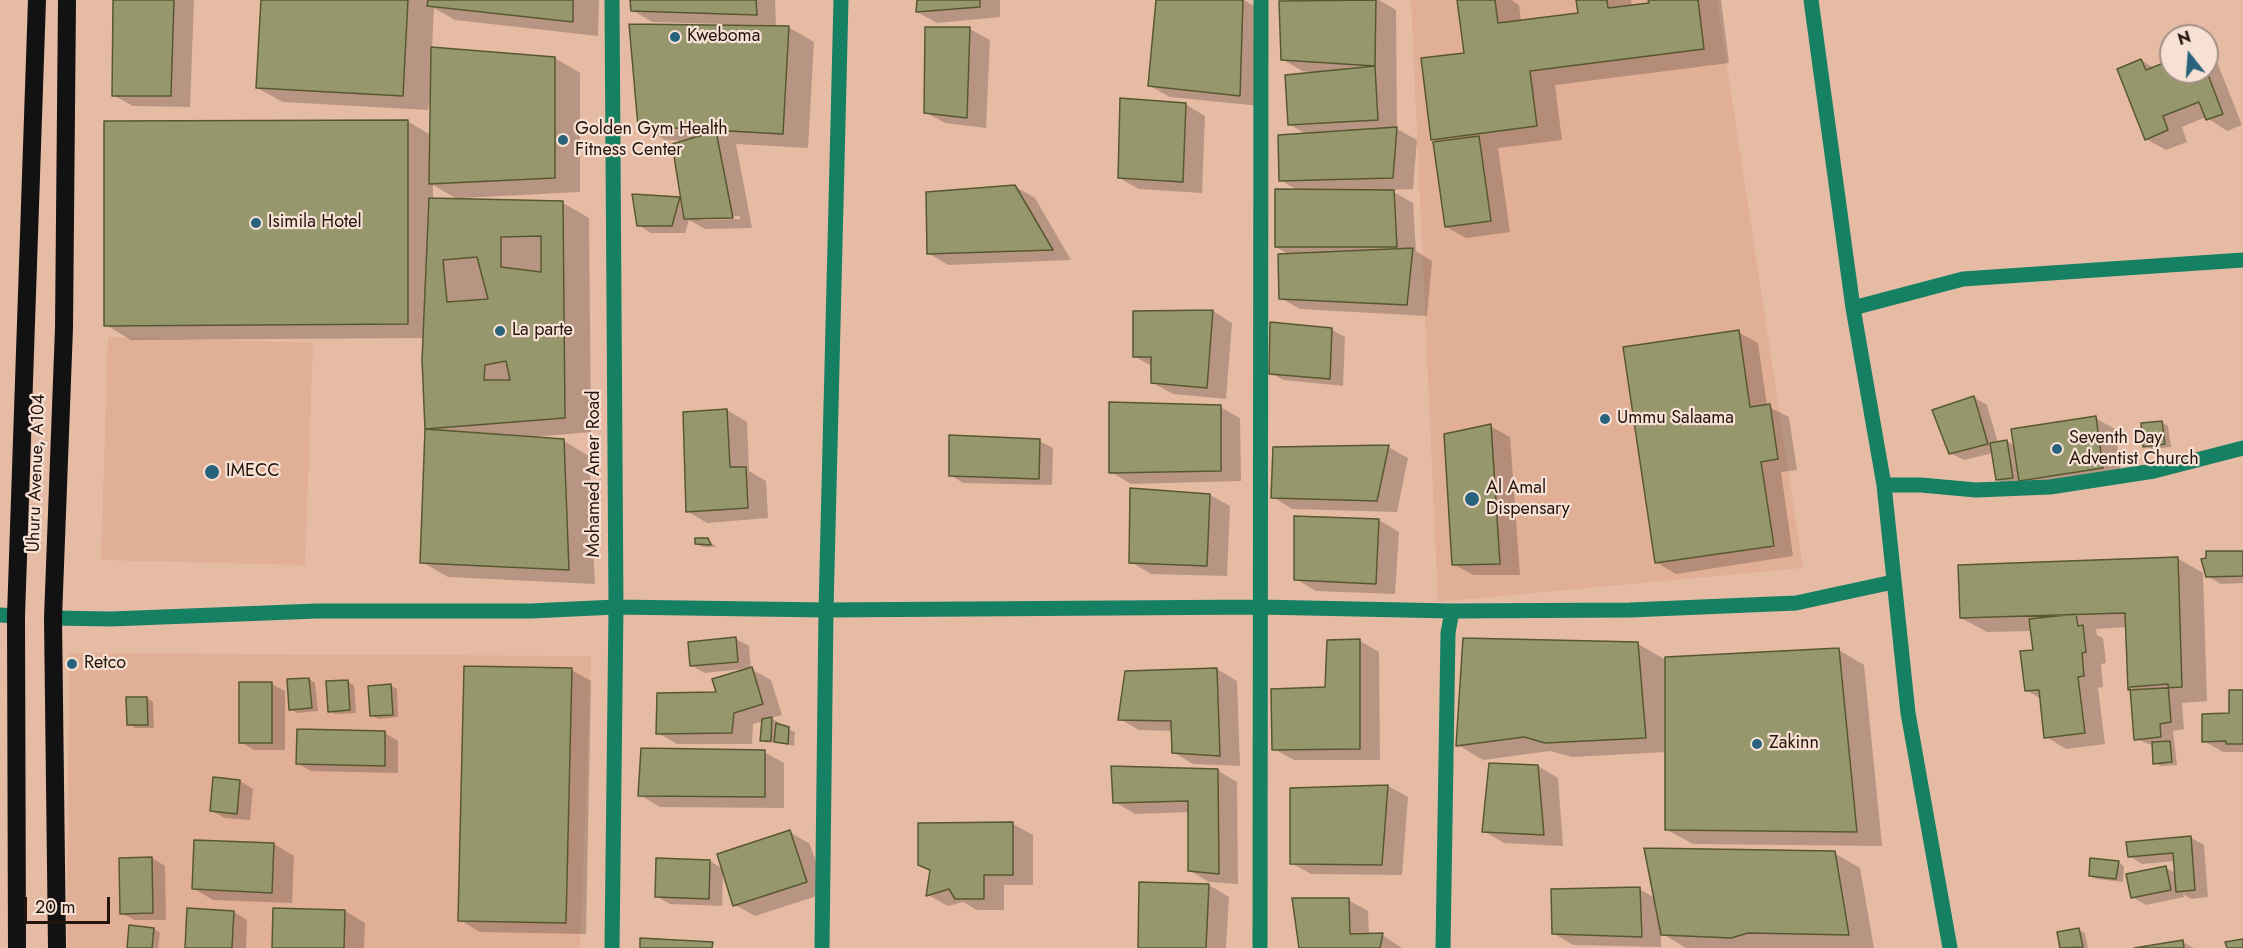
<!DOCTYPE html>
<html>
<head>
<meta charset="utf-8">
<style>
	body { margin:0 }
	#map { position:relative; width:2243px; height:948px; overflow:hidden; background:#e6bba4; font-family:Jost,sans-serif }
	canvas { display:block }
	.north { position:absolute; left:2159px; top:24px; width:60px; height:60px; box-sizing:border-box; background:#f7e1d5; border:2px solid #a38f85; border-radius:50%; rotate:343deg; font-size:16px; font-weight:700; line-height:24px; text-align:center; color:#24150c }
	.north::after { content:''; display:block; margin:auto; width:21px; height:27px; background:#28637b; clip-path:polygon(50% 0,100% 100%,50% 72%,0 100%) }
	.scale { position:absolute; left:24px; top:897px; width:86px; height:27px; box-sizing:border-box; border:3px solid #24150c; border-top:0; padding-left:8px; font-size:18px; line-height:21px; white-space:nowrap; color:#24150c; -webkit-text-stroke:4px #f7e1d5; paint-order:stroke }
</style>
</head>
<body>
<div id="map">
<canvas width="2243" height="948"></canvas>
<div class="north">N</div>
<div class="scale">20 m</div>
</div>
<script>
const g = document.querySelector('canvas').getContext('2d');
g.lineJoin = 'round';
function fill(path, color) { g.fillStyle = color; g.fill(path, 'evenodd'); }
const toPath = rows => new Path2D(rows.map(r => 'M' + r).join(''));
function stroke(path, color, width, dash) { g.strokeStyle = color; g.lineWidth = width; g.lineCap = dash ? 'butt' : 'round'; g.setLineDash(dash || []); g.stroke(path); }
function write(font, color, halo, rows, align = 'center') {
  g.font = font + ' Jost,sans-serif'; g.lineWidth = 4.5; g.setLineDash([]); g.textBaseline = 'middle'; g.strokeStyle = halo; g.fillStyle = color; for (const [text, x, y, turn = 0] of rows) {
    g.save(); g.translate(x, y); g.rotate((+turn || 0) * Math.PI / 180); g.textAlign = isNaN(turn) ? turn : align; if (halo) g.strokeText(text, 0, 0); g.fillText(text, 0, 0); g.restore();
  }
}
const built = toPath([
	[1411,0,1717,0,1803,568,1438,602],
	[108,337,313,343,305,565,101,560],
	[69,653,591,656,580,948,67,948]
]);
const shadow = toPath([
	[114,0,194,0,190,107,133,106,113,95],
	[262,0,599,0,598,36,455,20,434,8,432,49,555,58,580,73,580,192,463,198,463,200,563,203,589,218,591,432,534,437,564,441,589,456,595,584,448,577,422,562,426,429,424,338,131,340,106,325,407,121,431,135,431,104,429,104,428,110,283,102,257,88],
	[433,185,459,200,433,199],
	[632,0,775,0,776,27,788,27,814,42,808,148,736,144,752,228,705,229,689,220,685,233,651,233,638,225,634,196,682,200,684,141,665,140,639,125,723,24,652,22,632,10],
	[740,216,740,219,701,220,701,217],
	[918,0,1000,0,1000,17,937,23,917,12],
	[1157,0,1244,0,1262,11,1260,106,1170,97,1150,86],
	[1336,0,1379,0,1396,10,1397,129,1417,140,1413,189,1390,190,1413,203,1416,251,1432,261,1427,316,1300,309,1280,298,1290,255,1276,247,1299,191,1280,180,1308,135,1289,124,1313,73,1302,71,1282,59,1280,3],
	[1459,0,1511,0,1519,5,1521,21,1580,14,1578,0,1631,0,1632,6,1650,4,1650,0,1721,0,1729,63,1555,85,1562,140,1498,148,1510,232,1466,238,1446,227,1440,143,1432,139,1465,55],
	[926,28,970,29,990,40,986,128,945,123,925,112],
	[2207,56,2217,62,2242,125,2227,131,2206,117,2182,127,2187,142,2166,150,2146,139,2141,60,2154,68,2171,61,2171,72,2207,72],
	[1185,104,1205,116,1202,193,1139,189,1119,178],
	[1014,186,1035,198,1071,260,948,265,928,253],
	[1213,311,1232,323,1226,399,1173,394,1153,383,1153,367,1134,356],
	[1332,330,1345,337,1343,386,1284,380,1270,373],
	[1738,332,1758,343,1767,406,1789,417,1797,470,1781,472,1793,556,1676,574,1656,562],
	[1973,397,1987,405,1998,443,2007,441,2015,446,2095,418,2115,429,2122,479,2040,491,2018,479,2019,481,2004,483,1998,480,1993,453,1964,460,1950,453],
	[1220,407,1240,418,1241,481,1131,484,1111,472],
	[727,410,747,422,749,471,766,481,768,518,707,523,687,511],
	[2162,422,2168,426,2171,447,2151,449,2145,446],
	[1490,426,1510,437,1520,575,1473,575,1453,564],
	[1039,441,1053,448,1052,485,963,483,950,475],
	[1388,447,1408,458,1397,512,1292,509,1273,497],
	[1131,490,1210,495,1230,506,1227,576,1151,574,1131,562],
	[1379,520,1399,532,1395,594,1316,591,1296,579],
	[708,539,716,547,703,547,697,544],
	[2243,552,2243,583,2221,584,2207,576],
	[2177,558,2203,573,2207,701,2182,703,2184,729,2173,731,2177,765,2161,766,2155,763,2154,746,2136,739,2127,627,2096,629,2097,635,2103,638,2106,663,2101,664,2103,687,2098,688,2105,744,2066,749,2046,737,2041,699,2026,690,2034,651,2032,631,1987,632,1961,618],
	[736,639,749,646,751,669,771,680,782,715,771,718,778,722,778,725,795,732,794,746,777,742,767,743,761,740,763,721,753,724,752,744,677,744,658,733,718,694,744,669,704,673,691,665],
	[1360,641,1379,652,1380,760,1294,760,1274,749,1327,689],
	[1638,644,1666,660,1839,650,1864,665,1882,846,1693,844,1667,830,1667,752,1572,757,1550,751,1483,760,1458,745],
	[1217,669,1237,681,1240,766,1193,764,1173,752,1172,731,1139,730,1120,719],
	[571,670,591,681,586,934,480,932,460,920],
	[309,679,315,683,318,711,297,713,291,709],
	[347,682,354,685,356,713,335,714,329,711],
	[271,684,285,691,285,750,254,750,240,742],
	[390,685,397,689,398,717,378,719,372,715],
	[2243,691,2243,752,2223,752,2204,741,2231,714],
	[147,698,153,702,154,728,135,728,128,724],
	[385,733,398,741,398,773,311,771,297,763],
	[764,752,784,763,784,808,660,807,640,795],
	[1538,766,1558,778,1563,846,1504,843,1484,831],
	[1217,770,1237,782,1238,884,1209,882,1189,870,1189,812,1135,814,1115,802],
	[215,779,240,781,253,789,250,820,225,818,212,811],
	[1388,786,1408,797,1402,875,1311,874,1291,863,1291,790],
	[1013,824,1033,835,1033,885,1004,885,1004,910,977,910,963,902,948,906,928,895],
	[790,832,810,844,826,893,755,916,735,905,723,871,722,906,670,904,656,896,657,860,710,861,723,869],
	[2190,837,2204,845,2208,897,2191,899,2183,894,2184,897,2146,905,2132,897,2166,868,2177,874,2176,861,2142,864,2129,856],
	[274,844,294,856,292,903,213,900,193,888],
	[1834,853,1860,868,1874,948,1686,948,1661,933,1661,947,1573,945,1553,933,1639,889,1655,898],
	[152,858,165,866,166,920,135,920,121,913],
	[2118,862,2124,866,2123,882,2097,879,2090,876],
	[1141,884,1209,885,1229,897,1226,948,1140,948],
	[1348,900,1368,911,1369,935,1382,935,1402,948,1301,948],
	[345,911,365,923,364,948,273,948],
	[234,912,247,920,246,948,187,948],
	[154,929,160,933,158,948,128,948],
	[2079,930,2085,933,2088,948,2061,948,2059,933],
	[2182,942,2194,948,2143,948]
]);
const building = toPath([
	[113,0,174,0,171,96,112,96,113,0],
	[261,0,408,0,403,96,256,88,261,0],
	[428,0,573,0,573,22,427,6,428,0],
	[630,0,756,0,757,15,631,11,630,0],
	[917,0,980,0,980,7,916,12,917,0],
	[1156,0,1243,0,1240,96,1148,86,1156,0],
	[1376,0,1375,66,1281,60,1279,1,1376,0],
	[1457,0,1495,0,1498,23,1578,13,1576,0,1607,0,1608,8,1649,3,1648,0,1698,0,1704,49,1530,71,1537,126,1431,140,1421,58,1464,53,1457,0],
	[629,24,789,26,783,134,638,126,629,24],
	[925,27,970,27,967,118,924,113,925,27],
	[431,47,555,57,555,178,429,184,431,47],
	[2141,59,2146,70,2171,60,2171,72,2207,72,2223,114,2206,120,2199,102,2163,116,2168,130,2145,140,2117,69,2141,59],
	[1375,66,1378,120,1288,125,1285,75,1375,66],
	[1120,98,1186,103,1183,182,1118,178,1120,98],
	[408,120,408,324,104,326,104,121,408,120],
	[1397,127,1393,178,1279,181,1278,135,1397,127],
	[716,131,733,218,684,219,672,144,716,131],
	[1479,136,1491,221,1445,227,1433,142,1479,136],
	[1015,185,1053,250,927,254,926,192,1015,185],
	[1275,189,1394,190,1397,247,1275,247,1275,189],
	[632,194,680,197,672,226,637,226,632,194],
	[429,198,563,201,565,418,425,429,422,360,429,198],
	[541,236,541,272,501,267,501,237,541,236],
	[1413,248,1407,305,1279,299,1278,254,1413,248],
	[477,257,488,299,447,302,443,260,477,257],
	[1213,310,1207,388,1151,383,1151,357,1133,357,1133,311,1213,310],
	[1270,322,1332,328,1330,379,1269,374,1270,322],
	[1739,330,1750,407,1770,404,1778,459,1761,462,1774,546,1655,563,1623,347,1739,330],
	[506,361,510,380,484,380,485,365,506,361],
	[1974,396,1988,444,1949,454,1932,410,1974,396],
	[1109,402,1221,405,1221,471,1109,473,1109,402],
	[727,409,730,467,746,467,748,508,686,512,683,412,727,409],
	[2096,416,2103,468,2019,481,2011,429,2096,416],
	[2162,421,2165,444,2143,447,2141,423,2162,421],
	[1491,424,1500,564,1452,565,1444,434,1491,424],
	[425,429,564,439,569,570,420,563,425,429],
	[949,435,1040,439,1039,479,949,476,949,435],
	[2007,440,2013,478,1996,480,1990,443,2007,440],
	[1389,445,1377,501,1271,498,1273,447,1389,445],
	[1130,488,1210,494,1207,566,1129,563,1130,488],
	[1294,516,1379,519,1376,584,1294,580,1294,516],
	[695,538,708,538,711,545,695,544,695,538],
	[2206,551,2243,551,2243,576,2206,577,2201,559,2206,558,2206,551],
	[2178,557,2182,687,2128,690,2125,613,1960,618,1958,565,2178,557],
	[2076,614,2078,626,2083,625,2086,652,2082,653,2084,676,2078,677,2085,733,2044,738,2039,690,2025,691,2020,651,2033,650,2029,619,2076,614],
	[736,637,738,662,690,666,688,642,736,637],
	[1463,638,1638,642,1646,738,1545,743,1524,737,1456,746,1463,638],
	[1360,639,1360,749,1272,750,1271,689,1325,687,1327,640,1360,639],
	[1839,648,1857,832,1665,830,1665,657,1839,648],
	[464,666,572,668,566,923,458,921,464,666],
	[752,667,763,704,734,713,732,733,656,734,657,693,716,692,712,679,752,667],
	[1217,668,1220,756,1172,753,1171,721,1118,720,1125,671,1217,668],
	[309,678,312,708,289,710,287,679,309,678],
	[348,680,350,710,328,712,326,681,348,680],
	[239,682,272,682,272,743,239,743,239,682],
	[391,684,393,715,370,716,368,686,391,684],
	[2168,684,2171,722,2160,724,2161,737,2134,740,2130,687,2168,684],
	[2229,690,2243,690,2243,744,2226,744,2226,741,2202,742,2202,714,2229,713,2229,690],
	[126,697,147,697,148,725,127,725,126,697],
	[772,717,771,741,760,741,762,719,772,717],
	[776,723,789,727,788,744,774,742,776,723],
	[297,729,385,731,385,766,296,764,297,729],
	[2170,741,2172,762,2153,764,2152,742,2170,741],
	[641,748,765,750,765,797,638,796,641,748],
	[1489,763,1538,765,1544,835,1482,832,1489,763],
	[1111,766,1218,769,1219,874,1188,871,1188,801,1113,803,1111,766],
	[213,777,240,780,237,814,210,811,213,777],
	[1388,785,1382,865,1290,864,1290,788,1388,785],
	[1013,822,1013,875,984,875,984,899,955,899,949,889,926,896,930,870,918,865,918,823,1013,822],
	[790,830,807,882,733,906,717,854,790,830],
	[2191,836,2195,890,2176,892,2173,853,2128,857,2126,842,2191,836],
	[194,840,274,843,272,893,192,889,194,840],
	[1644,848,1835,851,1849,935,1748,933,1731,938,1661,935,1644,848],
	[152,857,153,913,120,914,119,858,152,857],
	[656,858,710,860,709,899,655,897,656,858],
	[2090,858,2119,861,2116,879,2089,876,2090,858],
	[2166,866,2171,890,2131,898,2126,874,2166,866],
	[1139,882,1209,884,1206,948,1138,948,1139,882],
	[1640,887,1642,937,1552,934,1551,889,1640,887],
	[1292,898,1349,898,1350,934,1383,933,1380,948,1299,948,1292,898],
	[187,908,234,911,232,948,185,948,187,908],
	[273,908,345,910,344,948,272,948,273,908],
	[129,925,154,928,152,948,127,948,129,925],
	[2079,928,2083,947,2060,948,2057,932,2079,928],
	[640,938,713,942,712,948,640,948,640,938],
	[2243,939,2243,948,2227,948,2225,942,2243,939],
	[2183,940,2184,948,2134,948,2183,940]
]);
const minor = toPath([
	[612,0,616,607,612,948],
	[1811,0,1853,308,1884,485,1908,713,1950,948],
	[1853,308,1963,279,2243,260],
	[1884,485,1921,485,1976,490,2050,487,2154,471,2243,448],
	[0,615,16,616],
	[53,618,111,619,317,611,531,611,616,607,826,610,1259,607,1452,611,1630,610,1796,603,1893,582],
	[822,948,826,610,841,0],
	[1260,948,1261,0],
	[1443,948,1448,633,1452,611]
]);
const highway = toPath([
	[17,948,16,616,37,0],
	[57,948,53,618,64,328,67,0]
]);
const markers = [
	[675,37,6,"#28637b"],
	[563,140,6,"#28637b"],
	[256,223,6,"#28637b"],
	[500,331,6,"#28637b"],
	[1605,419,6,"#28637b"],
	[2057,449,6,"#28637b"],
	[212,472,8,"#28637b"],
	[1472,499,8,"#28637b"],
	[72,664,6,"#28637b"],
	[1757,744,6,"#28637b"]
];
const poiNames = [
	["Kweboma",687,37],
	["Golden Gym Health",575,130],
	["Fitness Center",575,151],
	["Isimila Hotel",268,223],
	["La parte",512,331],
	["Ummu Salaama",1617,419],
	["Seventh Day",2069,439],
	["Adventist Church",2069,460],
	["IMECC",226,472],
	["Al Amal",1486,489],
	["Dispensary",1486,510],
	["Retco",84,664],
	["Zakinn",1769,744]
];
const streetNames = [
	["Uhuru Avenue, A104",37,473,-88],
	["Mohamed Amer Road",595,474,-90]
];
fill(built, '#e1af95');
fill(shadow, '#0003');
fill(building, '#97976d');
stroke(building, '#585830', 1.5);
stroke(minor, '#158062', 15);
stroke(highway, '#121212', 18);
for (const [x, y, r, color] of markers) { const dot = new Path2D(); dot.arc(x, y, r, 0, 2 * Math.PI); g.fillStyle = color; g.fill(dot); stroke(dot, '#f7e1d5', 2); }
write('18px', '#24150c', '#f7e1d5', poiNames, 'left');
write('18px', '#24150c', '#f7e1d5', streetNames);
</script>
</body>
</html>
